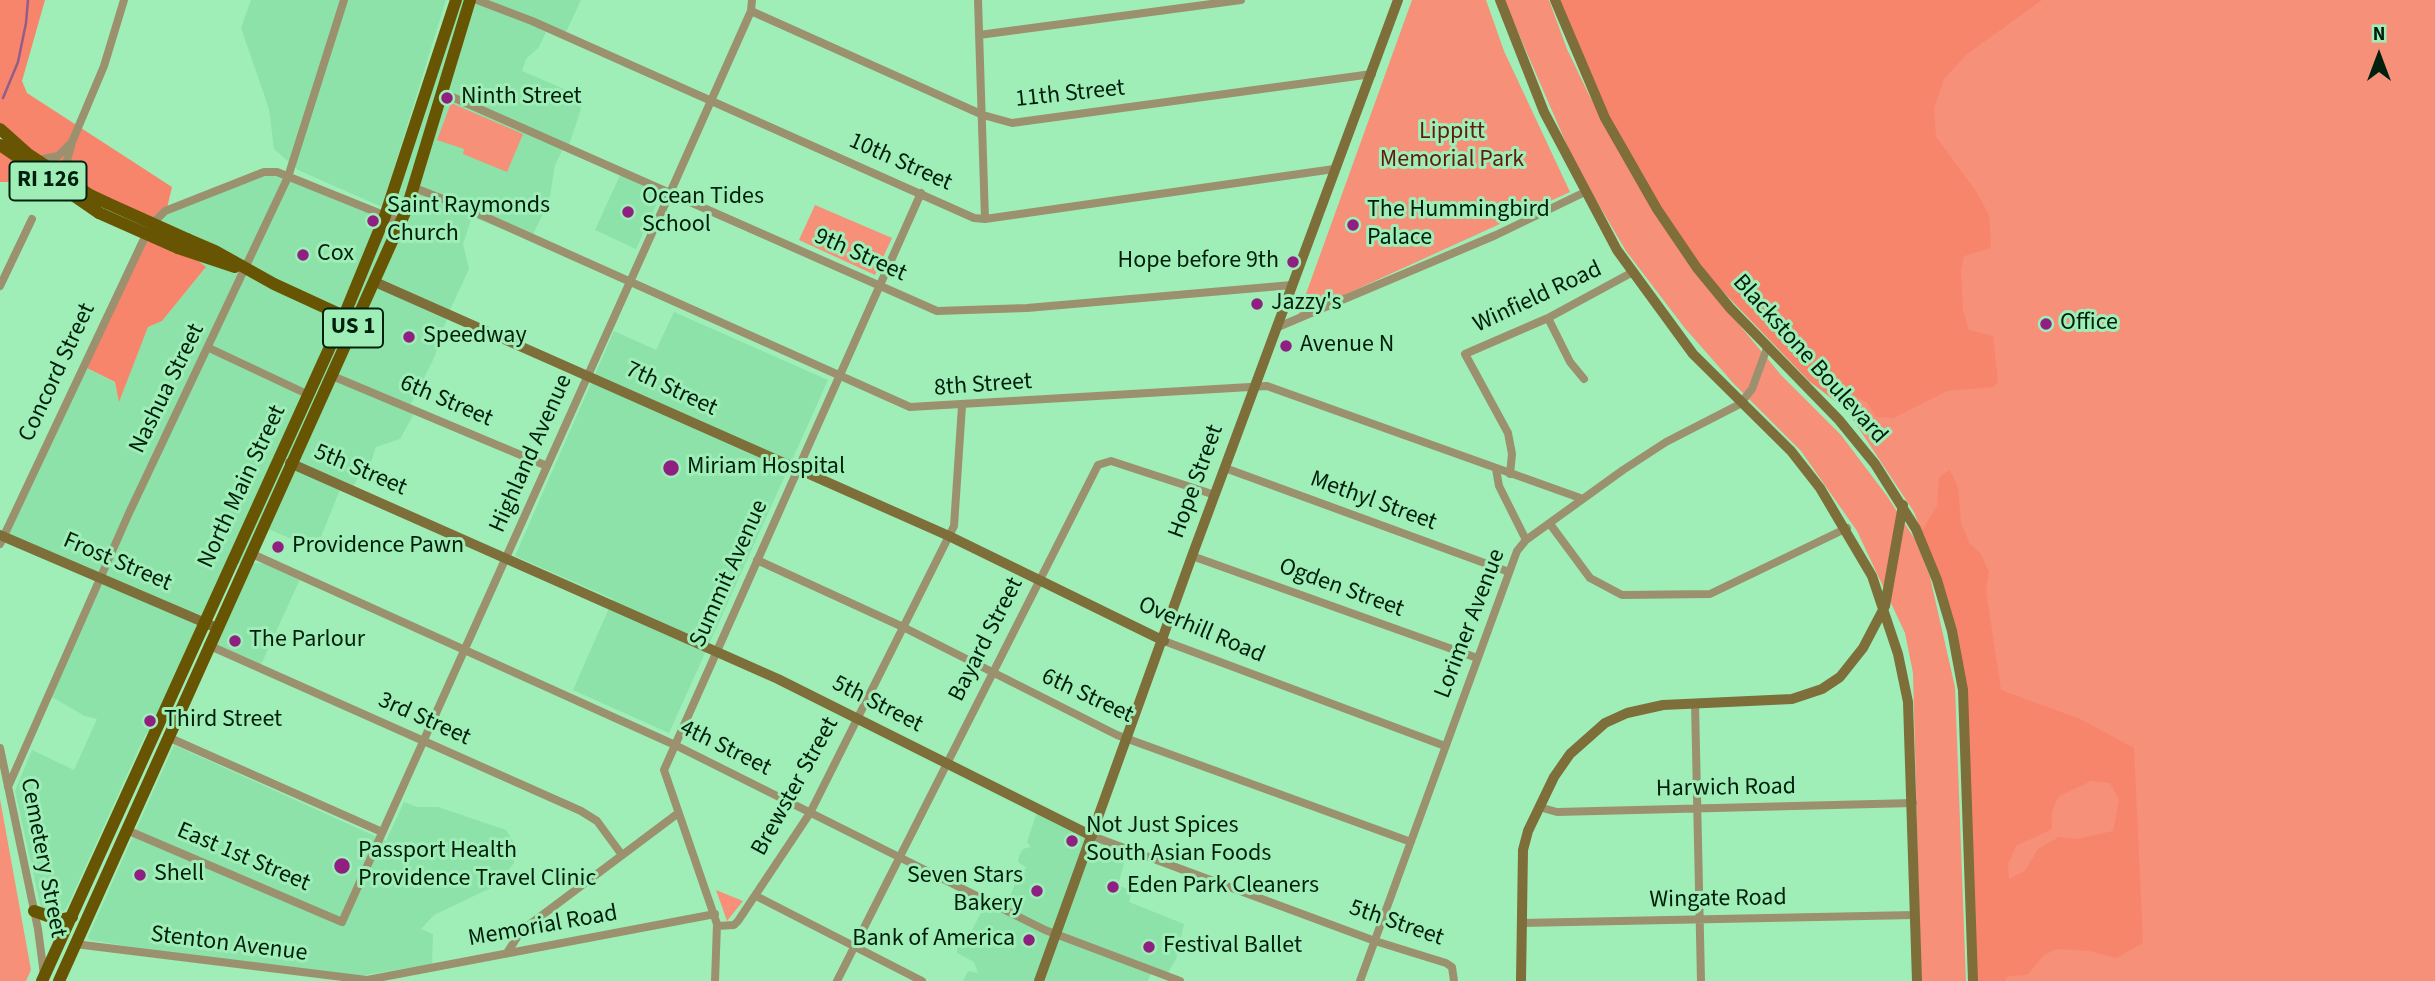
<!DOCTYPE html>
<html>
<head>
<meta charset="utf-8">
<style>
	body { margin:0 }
	#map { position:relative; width:2435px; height:981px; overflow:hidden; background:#9feeb7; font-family:"Source Sans 3",sans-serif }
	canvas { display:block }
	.north { position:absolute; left:2344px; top:21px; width:70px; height:70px; -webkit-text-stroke:5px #9feeb7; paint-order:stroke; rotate:0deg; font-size:19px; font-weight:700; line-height:28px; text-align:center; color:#00200d }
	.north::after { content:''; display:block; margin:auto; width:24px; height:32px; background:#00200d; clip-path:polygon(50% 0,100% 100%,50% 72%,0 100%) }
</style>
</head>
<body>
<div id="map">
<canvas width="2435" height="981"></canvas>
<div class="north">N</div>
</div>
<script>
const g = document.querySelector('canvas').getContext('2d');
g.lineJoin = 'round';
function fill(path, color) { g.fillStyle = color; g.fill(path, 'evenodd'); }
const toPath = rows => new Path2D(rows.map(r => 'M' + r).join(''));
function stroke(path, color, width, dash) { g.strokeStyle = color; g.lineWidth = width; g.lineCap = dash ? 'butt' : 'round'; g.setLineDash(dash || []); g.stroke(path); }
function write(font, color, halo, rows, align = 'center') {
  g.font = font + ' "Source Sans 3",sans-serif'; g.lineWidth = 6; g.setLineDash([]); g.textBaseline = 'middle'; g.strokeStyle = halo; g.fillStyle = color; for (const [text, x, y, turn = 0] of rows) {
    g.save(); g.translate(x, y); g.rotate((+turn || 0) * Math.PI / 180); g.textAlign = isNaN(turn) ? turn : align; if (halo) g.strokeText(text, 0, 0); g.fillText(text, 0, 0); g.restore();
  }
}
const built = toPath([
	[251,0,446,0,382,207,298,170,274,149,269,109,241,28],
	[454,0,581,0,565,34,547,30,539,47,526,59,522,71,564,89,576,97,581,109,569,145,564,147,555,165,549,202,530,240,472,217,463,244,469,269,448,314,435,356,410,406,415,412,400,439,376,447,371,462,361,470,352,490,341,487,316,549,263,527,253,558,254,563,274,564,301,577,259,669,214,647,245,564,230,564,170,702,144,737,69,903,65,910,57,914,41,908,15,791,32,750,74,770,97,719,85,716,50,696,100,582,5,532,83,366,115,383,119,401,148,327,162,321,205,269,147,235,160,214,271,172,386,217],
	[620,175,661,194,636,249,595,230],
	[674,312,828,380,669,733,573,690,613,599,515,556,614,331,656,350],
	[174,745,386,841,404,802,417,807,438,807,506,830,514,843,514,863,497,885,434,915,421,929,433,934,432,964,334,980,90,940,88,937],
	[1037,812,1127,853,1118,885,1132,891,1129,902,1184,924,1176,959,1166,976,1151,973,1148,981,963,981,968,971,978,973,974,962,957,953,957,934,970,934,986,903,1004,910,1021,870,1027,868,1018,862,1019,856,1023,849,1031,847,1027,842]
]);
const green = toPath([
	[1412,0,1486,0,1504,51,1570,192,1298,316],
	[1504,0,1549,0,1567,49,1590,97,1698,275,1781,375,1841,435,1887,496,1916,541,1930,577,1955,687,1966,981,1921,981,1913,673,1905,633,1857,531,1801,451,1734,384,1684,327,1626,251,1576,166],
	[1565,0,2435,0,2435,981,1983,981,1957,624,1914,512,1846,409,1758,326],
	[451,103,523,134,507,172,463,154,464,149,437,140],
	[815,205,892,238,875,275,799,240],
	[0,799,31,970,26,981,0,981],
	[716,890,743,901,727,921]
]);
const forest = toPath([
	[0,0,45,0,22,81,27,93,172,187,167,208,152,225,112,206,0,128],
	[1556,0,2042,0,1967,54,1944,79,1934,108,1936,137,1976,191,1989,215,1991,248,1964,256,1961,271,1963,310,1969,330,1993,336,1998,381,1994,387,1947,391,1893,418,1876,417,1868,403,1846,392,1835,401,1809,381,1682,249,1604,115],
	[0,144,23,165,8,182,0,182],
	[145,237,193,257,206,267,162,321,148,327,119,402,115,382,83,366],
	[1950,470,1958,488,1961,523,1970,544,1981,554,1989,572,1986,590,2001,690,2080,719,2134,748,2143,943,2116,958,2089,951,2057,949,2044,955,2027,975,2008,976,2005,981,1975,981,1959,663,1919,536,1937,506,1939,477],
	[2091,781,2110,783,2119,800,2113,831,2077,839,2059,837,2038,849,2025,871,2009,879,2008,864,2016,846,2052,829,2052,811,2058,797]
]);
const stream = toPath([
	[3,98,18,62,26,23,28,0]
]);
const street = toPath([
	[477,0,532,21,974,218,985,219,1334,169],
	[978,0,985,219],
	[751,11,983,115,1012,123,1372,74],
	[979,35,1241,0],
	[441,92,937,311,1027,308,1292,285],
	[39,160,58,156,70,144],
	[62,179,72,142,104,66,124,0],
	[412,187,461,206,910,407,1267,386,1583,499],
	[0,286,32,219],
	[1548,318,1570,362,1584,379],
	[1278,327,1496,235,1585,192],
	[209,348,309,395],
	[330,375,547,466],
	[1225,468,1509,572],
	[1496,469,1499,486,1526,540],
	[1510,474,1512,454,1508,433,1465,354,1548,318,1631,273],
	[1550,524,1590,578,1622,595,1710,594,1847,528],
	[0,544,143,241,155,221,165,211,264,172,277,172,401,222],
	[250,553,675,745,1045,930,1180,981],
	[1192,556,1477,658],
	[757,560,903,627,1117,735,1411,842],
	[1164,641,1445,746],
	[208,645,581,811,597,821,622,855],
	[1695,703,1701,981],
	[170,738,382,832],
	[0,748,38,929,44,975],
	[8,787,129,513,288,177,344,0],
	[1539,807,1557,812,1913,803],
	[129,831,342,922,670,193,751,11,752,0],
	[1092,836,1375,941,1446,963,1452,967,1454,981],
	[756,896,922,981],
	[1521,923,1915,915],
	[717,926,734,925,738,921,810,813,954,526,962,406],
	[75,944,367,980,715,914],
	[507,953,521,931,677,814],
	[715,981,717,924,664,770,921,193],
	[837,981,1098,465,1111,461,1215,495],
	[1360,981,1517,551,1526,540,1623,470,1666,442,1740,404,1752,389,1767,348]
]);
const secondary = toPath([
	[1500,0,1544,112,1617,250,1693,354,1791,451,1820,488,1872,576,1898,654,1908,702,1917,981],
	[1555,0,1605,118,1657,209,1697,268,1730,308,1839,420,1875,464,1916,529,1937,580,1952,631,1963,690,1973,981],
	[375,282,949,536,1164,641],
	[290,463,778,679,1092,836],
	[0,535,217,628],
	[1039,981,1192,556,1398,0],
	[1521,981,1523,850,1528,831,1554,777,1570,754,1605,723,1627,713,1663,705,1792,699,1822,689,1840,677,1863,648,1885,606,1903,505]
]);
const primary = toPath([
	[0,129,28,154,90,195,107,203],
	[0,145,99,213],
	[187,239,215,251,274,284,350,319],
	[178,248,235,267],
	[34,911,59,920,72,917],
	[42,981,344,316,385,216,456,0],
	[59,981,407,208,470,0]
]);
const primaryBridge = toPath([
	[107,203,187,239],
	[99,213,178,248]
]);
const markers = [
	[447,98,7,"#8f1f81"],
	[628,212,7,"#8f1f81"],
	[373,221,7,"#8f1f81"],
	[1353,225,7,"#8f1f81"],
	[303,255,7,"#8f1f81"],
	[1293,262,7,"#8f1f81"],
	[1257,304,7,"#8f1f81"],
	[2046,324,7,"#8f1f81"],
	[409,337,7,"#8f1f81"],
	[1286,346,7,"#8f1f81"],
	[671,468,9,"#8f1f81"],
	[278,547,7,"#8f1f81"],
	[235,641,7,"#8f1f81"],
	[150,721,7,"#8f1f81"],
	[1072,841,7,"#8f1f81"],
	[342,866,9,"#8f1f81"],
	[140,875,7,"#8f1f81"],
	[1113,887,7,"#8f1f81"],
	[1037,891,7,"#8f1f81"],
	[1029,940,7,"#8f1f81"],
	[1149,947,7,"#8f1f81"]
];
const shields = [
	[48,181,77],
	[353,328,60]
];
const shieldNames = [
	["RI 126",48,181],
	["US 1",353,328]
];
const streetNames = [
	["11th Street",1070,95,-6],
	["10th Street",900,163,24],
	["9th Street",860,256,24],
	["Winfield Road",1538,298,-25],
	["Blackstone Boulevard",1809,360,48],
	["Concord Street",58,373,-65],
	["8th Street",983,386,-4],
	["Nashua Street",168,389,-64],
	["7th Street",671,390,25],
	["6th Street",446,402,23],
	["Highland Avenue",532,454,-66],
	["5th Street",360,471,23],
	["Hope Street",1197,482,-70],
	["North Main Street",243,487,-65],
	["Methyl Street",1373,502,20],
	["Frost Street",117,563,23],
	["Summit Avenue",730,574,-66],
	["Ogden Street",1341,589,20],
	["Lorimer Avenue",1471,624,-69],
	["Overhill Road",1201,631,23],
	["Bayard Street",987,640,-63],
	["6th Street",1087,697,25],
	["5th Street",877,705,27],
	["3rd Street",424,720,24],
	["4th Street",725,749,26],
	["Brewster Street",796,787,-61],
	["Harwich Road",1726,789,-1],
	["Cemetery Street",42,858,79],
	["East 1st Street",243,858,23],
	["Wingate Road",1718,900,-1],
	["5th Street",1396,924,19],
	["Memorial Road",543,927,-10],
	["Stenton Avenue",229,945,7]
];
const poiNames = [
	["Ninth Street",461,98],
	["Ocean Tides",642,198],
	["School",642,226],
	["Saint Raymonds",387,207],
	["Church",387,235],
	["The Hummingbird",1367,211],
	["Palace",1367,239],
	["Cox",317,255],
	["Hope before 9th",1279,262,"right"],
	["Jazzy's",1271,304],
	["Office",2060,324],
	["Speedway",423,337],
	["Avenue N",1300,346],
	["Miriam Hospital",687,468],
	["Providence Pawn",292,547],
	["The Parlour",249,641],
	["Third Street",164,721],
	["Not Just Spices",1086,827],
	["South Asian Foods",1086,855],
	["Passport Health",358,852],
	["Providence Travel Clinic",358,880],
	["Shell",154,875],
	["Seven Stars",1023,877,"right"],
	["Bakery",1023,905,"right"],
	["Eden Park Cleaners",1127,887],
	["Bank of America",1015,940,"right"],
	["Festival Ballet",1163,947]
];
const parkNames = [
	["Lippitt",1452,133],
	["Memorial Park",1452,161]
];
fill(built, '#8ce2a8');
fill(green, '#f69079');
fill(forest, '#f7856c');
stroke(stream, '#925d8b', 2.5);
stroke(street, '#9b916f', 8);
stroke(secondary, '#7d6e3a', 10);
stroke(primary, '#685503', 12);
stroke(primaryBridge, '#685503', 12);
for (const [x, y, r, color] of markers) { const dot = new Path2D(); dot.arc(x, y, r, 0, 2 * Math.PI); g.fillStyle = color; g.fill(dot); stroke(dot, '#9feeb7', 2.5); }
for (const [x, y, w] of shields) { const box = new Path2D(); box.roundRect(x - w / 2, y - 19.5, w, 39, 5); g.fillStyle = '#9feeb7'; g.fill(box); stroke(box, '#00200d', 2); }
write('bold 23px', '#00200d', null, shieldNames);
write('24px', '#00200d', '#9feeb7', streetNames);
write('24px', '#00200d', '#9feeb7', poiNames, 'left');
write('24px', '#621c0d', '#9feeb7', parkNames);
</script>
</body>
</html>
